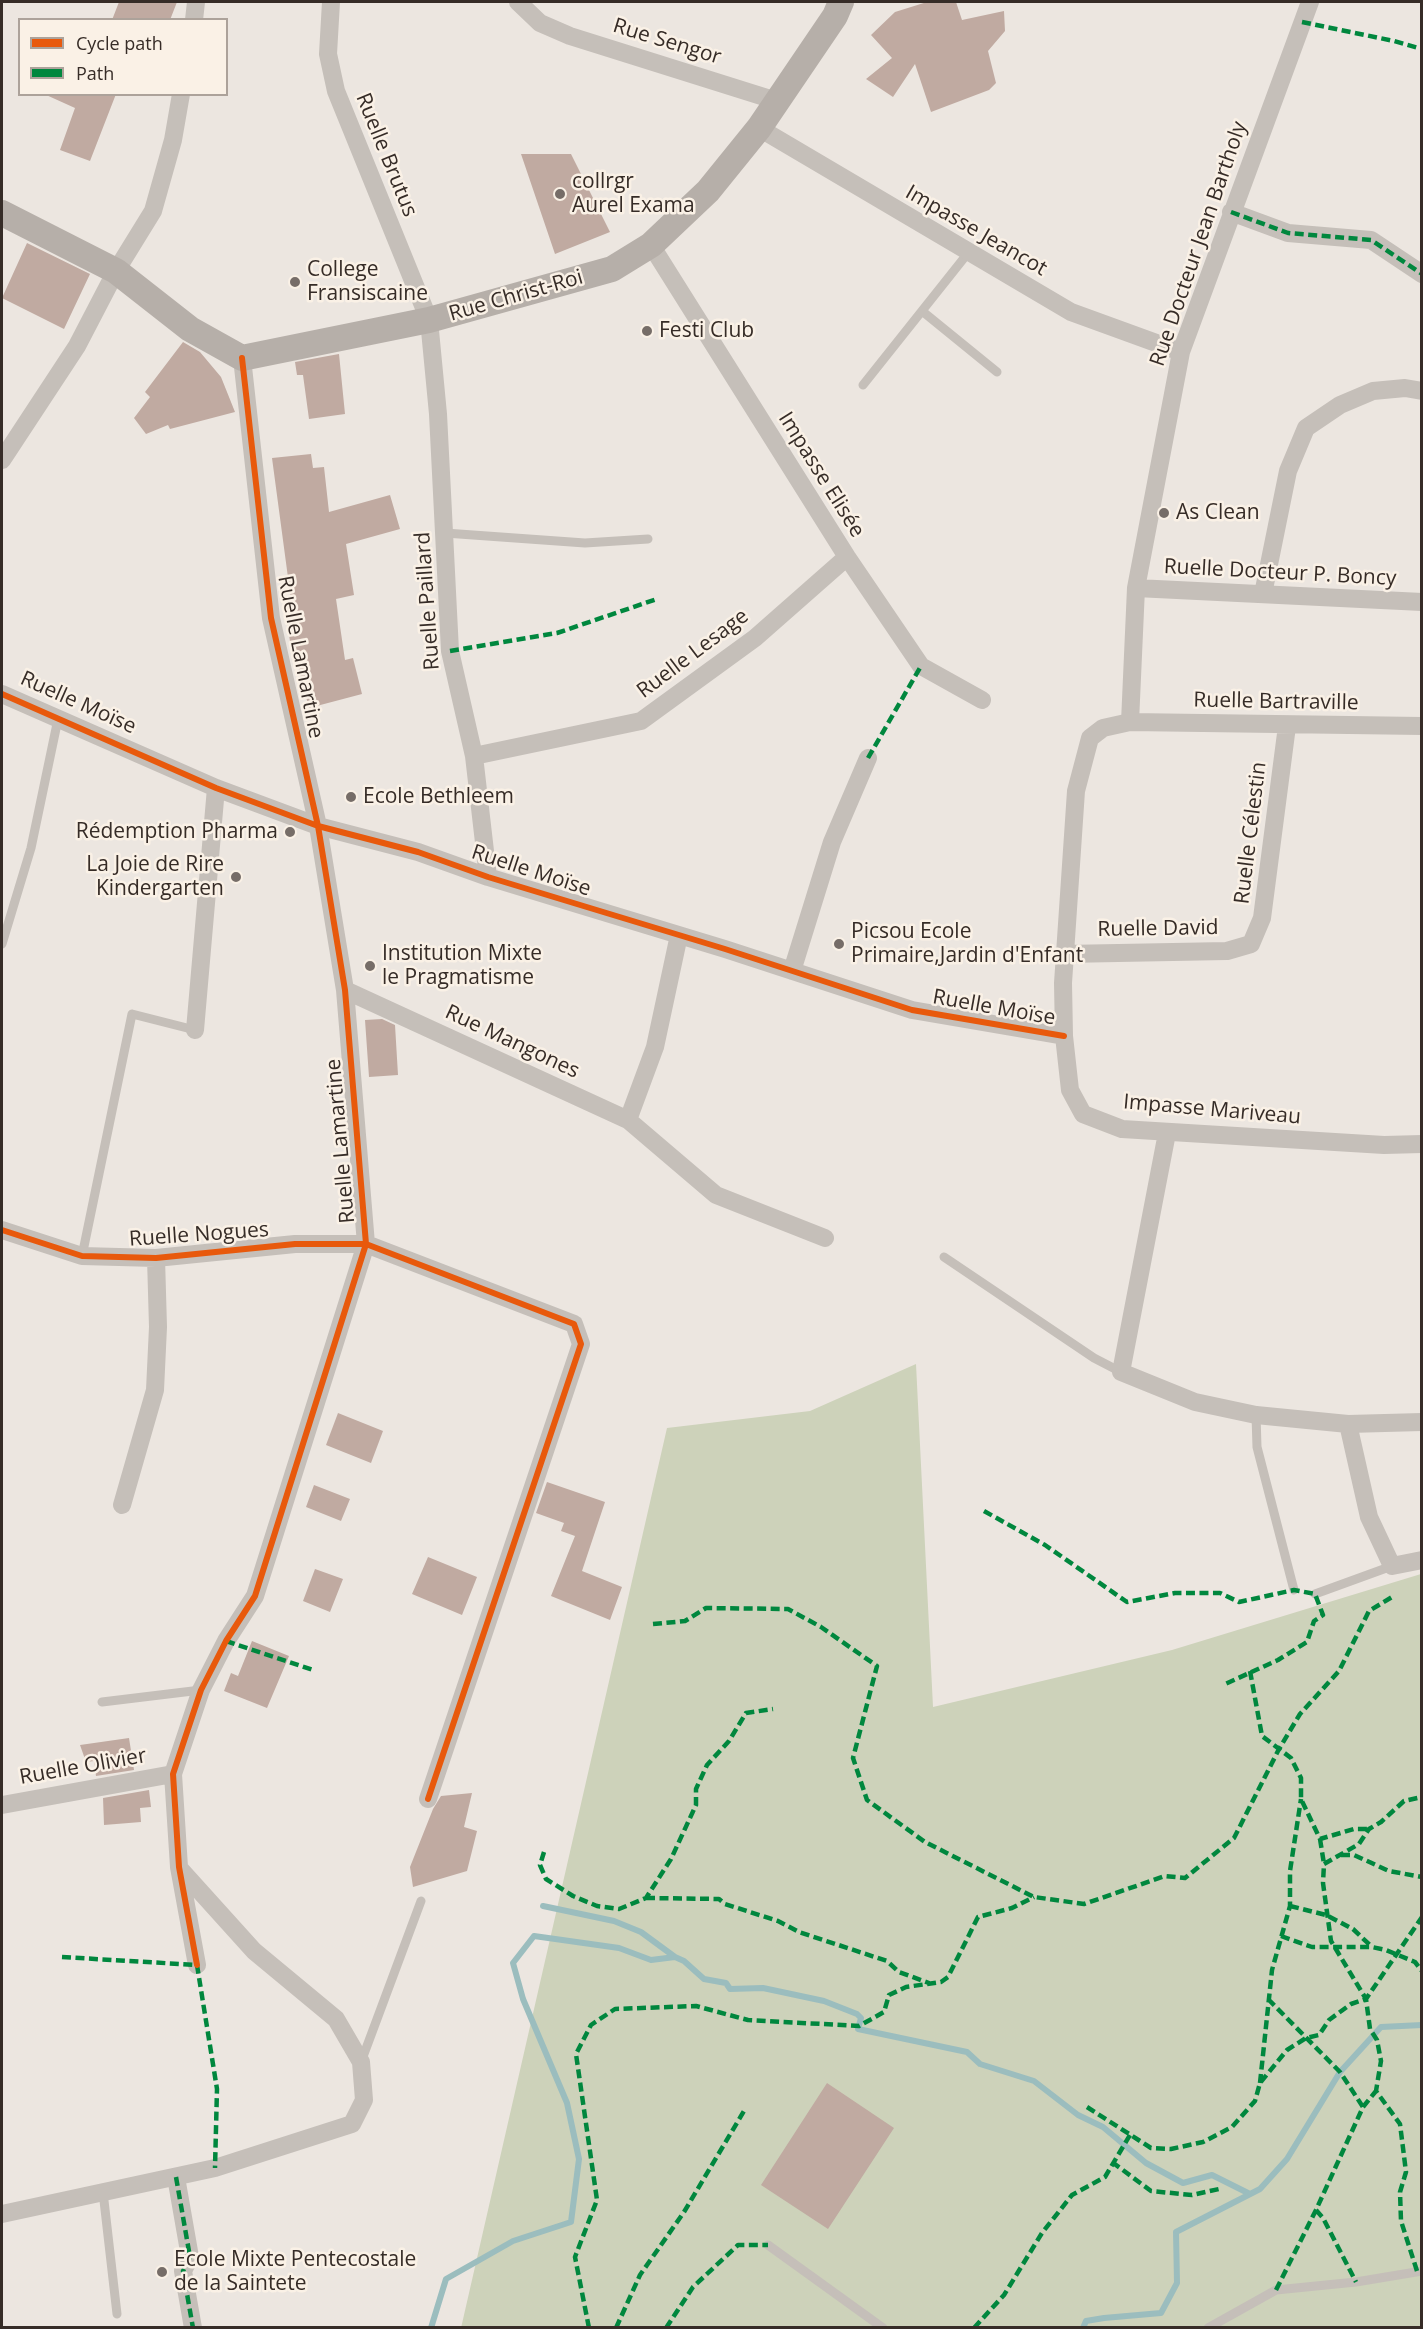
<!DOCTYPE html>
<html>
<head>
<meta charset="utf-8">
<style>
	body { margin:0 }
	#map { position:relative; width:1423px; height:2329px; overflow:hidden; background:#ece6e0; font-family:"Open Sans",sans-serif }
	canvas { display:block }
	.frame { position:absolute; inset:0; border:3px solid #362c27; pointer-events:none }
	.legend { position:absolute; left:18px; top:18px; width:210px; height:78px; box-sizing:border-box; background:#faf1e6; border:2px solid #aca29a; margin:0; padding:8px 10px; list-style:none; font-size:18px; color:#362c27 }
	.legend li { display:flex; align-items:center; gap:12px; height:30px }
	.legend b { width:30px; border:2px solid #aca29a }
</style>
</head>
<body>
<div id="map">
<canvas width="1423" height="2329"></canvas>
<div class="frame"></div>
<ul class="legend">
<li><b style="height:8px;background:#e8590c"></b>Cycle path</li>
<li><b style="height:8px;background:#00873e"></b>Path</li>
</ul>
</div>
<script>
const g = document.querySelector('canvas').getContext('2d');
g.lineJoin = 'round';
function fill(path, color) { g.fillStyle = color; g.fill(path, 'evenodd'); }
const toPath = rows => new Path2D(rows.map(r => 'M' + r).join(''));
function stroke(path, color, width, dash) { g.strokeStyle = color; g.lineWidth = width; g.lineCap = dash ? 'butt' : 'round'; g.setLineDash(dash || []); g.stroke(path); }
function write(font, color, halo, rows, align = 'center') {
  g.font = font + ' "Open Sans",sans-serif'; g.lineWidth = 5; g.setLineDash([]); g.textBaseline = 'middle'; g.strokeStyle = halo; g.fillStyle = color; for (const [text, x, y, turn = 0] of rows) {
    g.save(); g.translate(x, y); g.rotate((+turn || 0) * Math.PI / 180); g.textAlign = isNaN(turn) ? turn : align; if (halo) g.strokeText(text, 0, 0); g.fillText(text, 0, 0); g.restore();
  }
}
const green = toPath([
	[916,1364,933,1707,1172,1650,1421,1574,1421,2327,461,2328,667,1428,810,1411]
]);
const stream = toPath([
	[543,1906,614,1921,641,1932,675,1957],
	[431,2328,446,2279,513,2241,571,2222,579,2159,567,2103,523,1999,513,1963,534,1936,619,1948,651,1960,675,1957,684,1961,704,1979,726,1983,730,1989,763,1988,824,2001,857,2014,861,2018,858,2029,967,2052,980,2064,1034,2081,1078,2115,1103,2127,1146,2163,1183,2183,1212,2175,1250,2194],
	[1083,2328,1086,2321,1104,2318,1161,2313,1177,2283,1176,2232,1260,2189,1287,2159,1340,2072,1381,2027,1422,2025]
]);
const building = toPath([
	[119,2,177,2,170,20,112,20],
	[927,2,956,2,962,20,1004,11,1005,31,988,51,996,83,989,90,931,112,915,64,893,97,866,79,892,58,871,35,895,12],
	[44,94,116,94,90,161,60,150,75,108],
	[521,154,571,154,610,232,555,254],
	[27,243,90,274,64,329,2,298],
	[183,342,200,352,221,377,235,412,170,429,168,425,146,434,134,418,150,397,145,392],
	[339,354,345,414,309,419,303,375,297,375,295,362],
	[311,454,313,468,324,467,329,512,390,495,400,529,346,544,354,595,336,599,345,660,353,658,362,694,309,708,296,659,293,660,286,616,293,615,272,458],
	[382,1019,395,1025,398,1075,369,1077,365,1020],
	[338,1413,383,1431,371,1463,326,1445],
	[547,1482,605,1502,582,1571,622,1587,610,1620,551,1596,575,1536,561,1531,564,1523,536,1513],
	[314,1485,350,1499,341,1521,306,1507],
	[428,1557,477,1577,462,1615,412,1594],
	[315,1569,343,1579,330,1612,303,1601],
	[252,1641,289,1656,267,1708,224,1691,231,1673,238,1676],
	[129,1738,134,1770,96,1776,94,1761,86,1762,80,1745],
	[149,1790,151,1807,140,1808,141,1822,104,1825,103,1798],
	[472,1793,464,1827,477,1831,467,1871,413,1887,410,1867,433,1809,441,1796],
	[827,2083,894,2128,828,2229,761,2185]
]);
const lane = toPath([
	[922,311,997,372],
	[863,385,968,253],
	[445,533,585,543,648,539],
	[2,944,31,848,58,719],
	[82,1256,132,1014,195,1030],
	[944,1257,1094,1358,1121,1372],
	[1256,1415,1257,1447,1294,1590],
	[1315,1594,1392,1566],
	[102,1702,201,1690],
	[361,2062,421,1901],
	[103,2192,117,2314],
	[768,2245,883,2328],
	[1208,2328,1276,2290,1356,2282,1422,2271]
]);
const street = toPath([
	[331,2,328,54,336,91,429,320,438,414,450,651,474,756,488,877],
	[518,2,540,23,570,36,777,101],
	[194,20,196,2],
	[759,128,1071,312,1181,352],
	[1231,212,1288,233,1371,240,1422,274],
	[651,245,847,557,921,666,982,700],
	[2,460,77,346,116,271,153,211,173,140,181,94],
	[1136,588,1422,602],
	[1263,594,1288,471,1306,428,1340,405,1373,391,1405,388,1422,391],
	[2,694,216,788,318,826,418,852,488,877,725,949,912,1010,1064,1036],
	[1130,722,1136,588,1181,352,1310,2],
	[1422,726,1130,722,1103,728,1090,738,1076,791,1063,983,1064,1036,1070,1090,1083,1114,1122,1129,1384,1145,1422,1144],
	[474,756,641,721,755,638,847,557],
	[1064,954,1227,951,1251,944,1262,918,1287,726],
	[792,971,832,842,868,758],
	[345,990,628,1120,716,1195,825,1238],
	[195,1030,216,788],
	[628,1120,655,1047,679,935],
	[1167,1133,1121,1372,1195,1402,1256,1415,1348,1424,1422,1422],
	[2,1230,82,1256,156,1258,295,1244,366,1244,574,1324,581,1344,428,1799],
	[1348,1424,1369,1517,1392,1566,1422,1560],
	[122,1505,155,1390,158,1327,156,1258],
	[2,1805,173,1774],
	[197,1965,179,1867,173,1774,201,1690,226,1641,255,1596,366,1244,345,990,318,826,271,618,242,358],
	[176,2177,190,2257,183,2271,193,2328],
	[2,2214,215,2168,352,2124,364,2100,361,2062,336,2019,254,1951,180,1869]
]);
const secondary = toPath([
	[2,213,116,271,190,329,242,358,429,320,612,269,651,245,708,191,759,128,835,16,841,2]
]);
const quiet = toPath([
	[1302,22,1394,41,1422,49],
	[1231,212,1288,233,1371,240,1422,274],
	[450,651,557,633,657,599],
	[868,758,921,666],
	[984,1511,1045,1545,1127,1602,1175,1593,1220,1593,1239,1602,1294,1590,1315,1594,1323,1615,1314,1621,1307,1642,1278,1660,1223,1685],
	[653,1624,685,1621,706,1608,788,1609,821,1627,877,1666,853,1758,867,1800,925,1842,1034,1897,1084,1904,1165,1876,1185,1878,1234,1838,1279,1749,1300,1714,1339,1671,1369,1611,1392,1597],
	[226,1641,313,1670],
	[1250,1671,1262,1736,1291,1758,1301,1778,1301,1799,1320,1839,1354,1829,1369,1829],
	[1320,1839,1324,1864],
	[544,1852,540,1865,546,1879,573,1896,597,1906,619,1909,646,1898,671,1859,696,1805,696,1789,707,1765,729,1741,746,1713,773,1709],
	[1341,1855,1354,1855,1389,1871,1422,1877],
	[646,1898,719,1899,725,1904,778,1921,799,1932,887,1961,899,1972,929,1983],
	[1290,1906,1326,1915,1353,1929,1372,1947],
	[1281,1936,1312,1947,1372,1947,1386,1950,1415,1962,1422,1971],
	[62,1957,197,1965,217,2089,215,2168],
	[1268,1999,1340,2072,1363,2107],
	[1260,2083,1272,1970,1290,1906,1290,1871,1301,1799],
	[1087,2107,1151,2148,1171,2149,1203,2142,1232,2127,1255,2101,1260,2083,1287,2050,1306,2038,1319,2035,1329,2020,1351,2004,1366,1999,1422,1917],
	[1112,2162,1151,2191,1192,2195,1219,2189],
	[176,2177,190,2257,183,2271,193,2328],
	[1316,2210,1323,2218,1356,2282],
	[1417,2271,1401,2221,1400,2192,1406,2172,1400,2124,1376,2091,1381,2061,1377,2040,1370,2029,1366,1999,1331,1941,1323,1883,1324,1864,1359,1844,1369,1829,1381,1822,1404,1801,1422,1797],
	[1276,2290,1316,2210,1363,2107,1376,2091],
	[589,2328,575,2257,597,2200,576,2054,591,2025,615,2009,696,2006,748,2020,859,2026,884,2012,889,1995,906,1987,941,1982,948,1977,978,1917,1012,1908,1034,1897],
	[616,2328,640,2275,684,2212,744,2111],
	[666,2328,693,2287,738,2245,768,2245],
	[974,2328,1004,2295,1042,2233,1072,2195,1105,2177,1130,2135]
]);
const cycleway = toPath([
	[2,694,216,788,318,826,418,852,488,877,725,949,912,1010,1064,1036],
	[2,1230,82,1256,156,1258,295,1244,366,1244,574,1324,581,1344,428,1799],
	[197,1965,179,1867,173,1774,201,1690,226,1641,255,1596,366,1244,345,990,318,826,271,618,242,358]
]);
const markers = [
	[560,194,6,"#766d68"],
	[295,282,6,"#766d68"],
	[647,331,6,"#766d68"],
	[1164,513,6,"#766d68"],
	[351,797,6,"#766d68"],
	[290,832,6,"#766d68"],
	[236,877,6,"#766d68"],
	[839,944,6,"#766d68"],
	[370,966,6,"#766d68"],
	[162,2272,6,"#766d68"]
];
const streetNames = [
	["Rue Sengor",667,42,17],
	["Ruelle Brutus",386,155,68],
	["Impasse Jeancot",976,231,30],
	["Rue Docteur Jean Bartholy",1199,244,-71],
	["Rue Christ-Roi",516,296,-16],
	["Impasse Elisée",821,475,58],
	["Ruelle Docteur P. Boncy",1280,573,3],
	["Ruelle Paillard",428,601,-94],
	["Ruelle Lesage",693,654,-37],
	["Ruelle Lamartine",300,657,79],
	["Ruelle Bartraville",1276,702,1],
	["Ruelle Moïse",78,703,24],
	["Ruelle Célestin",1251,833,-83],
	["Ruelle Moïse",531,871,18],
	["Ruelle David",1158,929,-1],
	["Ruelle Moïse",994,1008,10],
	["Rue Mangones",512,1042,25],
	["Impasse Mariveau",1212,1110,5],
	["Ruelle Lamartine",341,1141,-95],
	["Ruelle Nogues",199,1235,-4],
	["Ruelle Olivier",83,1767,-10]
];
const poiNames = [
	["collrgr",572,182],
	["Aurel Exama",572,206],
	["College",307,270],
	["Fransiscaine",307,294],
	["Festi Club",659,331],
	["As Clean",1176,513],
	["Ecole Bethleem",363,797],
	["Rédemption Pharma",278,832,"right"],
	["La Joie de Rire",224,865,"right"],
	["Kindergarten",224,889,"right"],
	["Picsou Ecole",851,932],
	["Primaire,Jardin d'Enfant",851,956],
	["Institution Mixte",382,954],
	["le Pragmatisme",382,978],
	["Ecole Mixte Pentecostale",174,2260],
	["de la Saintete",174,2284]
];
fill(green, '#cdd2ba');
stroke(stream, '#9bbdbe', 6);
fill(building, '#c0aaa1');
stroke(lane, '#c5bfb9', 9);
stroke(street, '#c5bfb9', 18);
stroke(secondary, '#b6afa9', 26);
stroke(quiet, '#00873e', 4.5, [9, 4.5]);
stroke(cycleway, '#e8590c', 6);
for (const [x, y, r, color] of markers) { const dot = new Path2D(); dot.arc(x, y, r, 0, 2 * Math.PI); g.fillStyle = color; g.fill(dot); stroke(dot, '#faf1e6', 2); }
write('21px', '#362c27', '#faf1e6', streetNames);
write('21px', '#362c27', '#faf1e6', poiNames, 'left');
</script>
</body>
</html>
